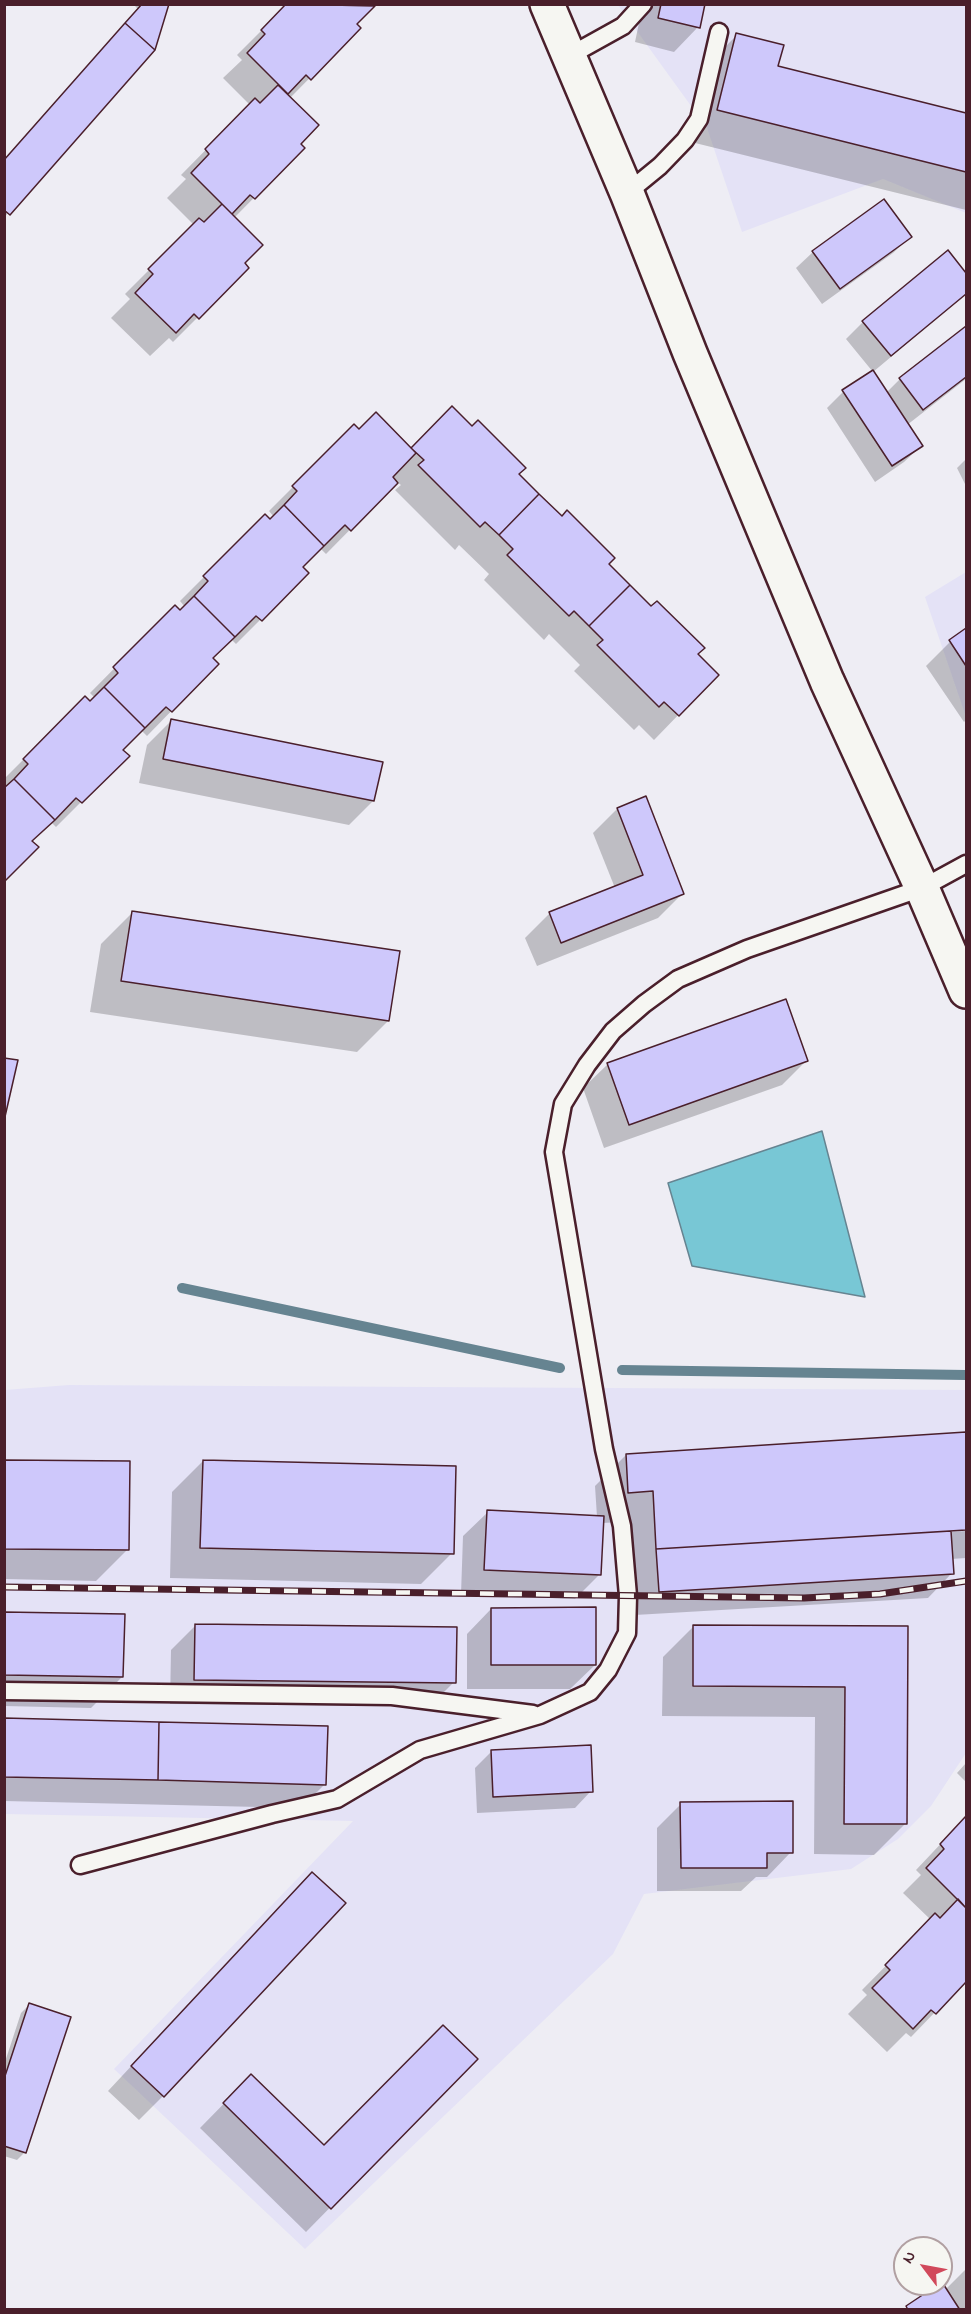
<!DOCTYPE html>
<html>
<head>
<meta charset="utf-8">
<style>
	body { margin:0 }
	#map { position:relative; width:971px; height:2314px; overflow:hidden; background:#eeedf4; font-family:"Indie Flower",sans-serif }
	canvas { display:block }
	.frame { position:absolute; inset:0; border:6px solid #4a1f2b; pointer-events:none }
	.north { position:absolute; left:893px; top:2236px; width:60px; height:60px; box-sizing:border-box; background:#f6f6f2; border:2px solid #b1a0a2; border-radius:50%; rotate:302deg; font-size:16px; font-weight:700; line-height:24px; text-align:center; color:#4a1f2b }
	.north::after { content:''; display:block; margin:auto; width:21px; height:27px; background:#d1495b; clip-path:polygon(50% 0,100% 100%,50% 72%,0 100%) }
</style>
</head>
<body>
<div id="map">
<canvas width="971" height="2314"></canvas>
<div class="frame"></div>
<div class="north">N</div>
</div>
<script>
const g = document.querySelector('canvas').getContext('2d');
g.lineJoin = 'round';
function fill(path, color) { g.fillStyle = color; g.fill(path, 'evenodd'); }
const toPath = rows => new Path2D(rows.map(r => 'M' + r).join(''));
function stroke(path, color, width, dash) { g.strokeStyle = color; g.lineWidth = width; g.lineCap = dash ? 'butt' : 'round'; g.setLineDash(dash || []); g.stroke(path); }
const built = toPath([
	[618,5,966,5,966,213,883,179,742,232,707,128],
	[966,572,966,717,925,597],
	[69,1385,966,1390,966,1753,931,1806,898,1839,851,1869,644,1894,613,1954,305,2249,114,2069,353,1821,5,1814,5,1390]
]);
const water = toPath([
	[822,1131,865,1297,692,1266,668,1183,822,1131]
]);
const shadow = toPath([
	[133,4,167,4,4,218,4,159,138,9],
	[288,4,373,6,355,24,359,28,290,98,299,144,303,148,234,218,243,263,247,268,173,342,169,338,150,356,111,318,130,299,125,294,194,225,167,198,186,179,181,175,250,105,223,78,242,60,237,55],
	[643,4,704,4,698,27,674,52,635,42],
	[737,35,777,67,966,114,966,210,687,141,706,66],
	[910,237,893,253,822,304,796,268,813,252],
	[948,252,966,275,966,294,873,372,846,339,863,322],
	[966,328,966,379,907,425,921,446,904,462,875,482,827,408,843,392,886,393,900,379],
	[452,409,717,675,654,740,639,725,634,730,574,671,580,665,549,634,544,640,484,580,489,574,459,545,455,550,395,490,401,485,397,482,326,554,320,548,301,567,307,573,236,644,231,639,211,658,217,664,147,736,141,730,121,750,127,756,56,827,50,821,30,841,4,880,4,779,85,698,90,703,95,698,90,693,175,607,180,612,185,607,180,601,265,516,270,521,274,517,269,511,354,426,359,431,411,450],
	[966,459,966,486,957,468],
	[966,630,966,720,964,722,926,666,950,642],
	[171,721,373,801,349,825,139,783,147,745],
	[617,809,682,894,658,918,537,966,525,938,550,913,615,888,593,833],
	[132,913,388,1021,357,1052,90,1012,101,944],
	[806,1061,782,1085,604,1148,583,1088,608,1064],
	[966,1434,966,1528,950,1529,950,1532,966,1531,966,1558,951,1559,952,1573,928,1598,635,1615,623,1522,602,1523,599,1575,575,1599,461,1594,463,1536,488,1512,597,1517,595,1486,626,1455],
	[4,1461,127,1550,96,1581,4,1579],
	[203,1461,452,1553,421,1584,170,1578,172,1492],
	[491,1609,595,1665,570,1689,467,1689,467,1634],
	[4,1613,122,1677,91,1708,4,1706],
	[195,1626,454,1682,430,1706,170,1704,171,1650],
	[694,1626,906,1627,905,1824,874,1855,814,1854,815,1717,662,1716,663,1657],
	[4,1719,325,1784,301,1808,4,1801],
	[492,1751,591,1791,575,1808,477,1813,475,1768],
	[966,1763,966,1782,957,1773],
	[681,1804,791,1852,767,1877,756,1877,741,1891,657,1891,657,1828],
	[966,1817,966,1980,911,2037,906,2033,887,2052,848,2014,867,1995,862,1990,931,1920,903,1893,921,1875,916,1870],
	[288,1898,163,2096,139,2120,108,2091],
	[29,2005,25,2152,17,2160,4,2156,4,2065,21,2013],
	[476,2059,306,2232,200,2128,251,2076,324,2147],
	[966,2269,966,2310,904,2310,945,2290]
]);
const stream = toPath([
	[182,1288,560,1368],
	[622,1370,966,1375]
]);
const building = toPath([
	[142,4,169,4,155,50,125,23,142,4],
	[286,4,375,6,357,24,361,28,311,80,306,75,288,94,247,53,265,34,261,30,286,4],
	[661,4,705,4,700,28,658,18,661,4],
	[125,23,155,50,10,215,4,210,4,160,125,23],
	[736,33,784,45,778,66,966,113,966,172,717,110,736,33],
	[278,85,319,125,301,144,305,148,255,199,250,195,232,214,191,173,209,154,205,149,255,98,260,103,278,85],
	[884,199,912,237,840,289,812,251,884,199],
	[222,204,263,245,245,263,249,268,199,319,194,314,176,333,135,293,153,274,148,269,199,218,204,222,222,204],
	[948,250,966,273,966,294,891,356,862,321,948,250],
	[966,326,966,377,923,410,899,378,966,326],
	[873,370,923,446,892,466,842,390,873,370],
	[452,406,472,426,478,420,526,468,519,474,539,494,499,535,485,522,480,527,418,465,424,460,411,448,452,406],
	[376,412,416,453,393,477,398,483,351,531,345,525,324,546,284,505,297,491,292,486,354,424,359,429,376,412],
	[539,494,562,516,567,510,615,558,609,564,630,585,589,626,574,611,569,616,507,555,513,549,499,535,539,494],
	[284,505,324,546,303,567,309,573,262,621,256,616,235,637,194,596,208,581,203,576,265,514,270,519,284,505],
	[630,585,651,606,657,601,705,648,698,654,719,675,679,716,664,702,659,707,597,645,603,640,589,626,630,585],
	[194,596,235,637,213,658,219,664,172,712,166,707,145,728,104,687,118,673,113,667,175,605,180,610,194,596],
	[966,628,966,666,949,640,966,628],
	[104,687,145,728,123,750,130,756,82,803,76,798,55,820,14,779,28,764,23,759,85,696,90,701,104,687],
	[171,719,383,762,374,801,163,759,171,719],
	[14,779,55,820,32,841,39,847,4,882,4,788,14,779],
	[646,796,684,894,561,943,549,912,643,875,617,808,646,796],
	[132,911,400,951,389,1021,121,981,132,911],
	[786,999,808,1061,629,1125,607,1063,786,999],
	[4,1058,18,1060,4,1121,4,1058],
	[966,1432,966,1530,656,1549,653,1491,628,1493,626,1454,966,1432],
	[4,1460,130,1461,129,1550,4,1549,4,1460],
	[203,1460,456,1466,454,1554,200,1548,203,1460],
	[487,1510,604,1516,601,1575,484,1570,487,1510],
	[951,1531,954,1574,659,1592,656,1549,951,1531],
	[596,1607,596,1665,491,1665,491,1608,596,1607],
	[4,1612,125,1614,123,1677,4,1675,4,1612],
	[195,1624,457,1627,456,1683,194,1680,195,1624],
	[693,1625,908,1626,907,1824,844,1824,845,1687,693,1686,693,1625],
	[4,1718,159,1722,158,1780,4,1777,4,1718],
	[159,1722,328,1726,326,1785,158,1780,159,1722],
	[591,1745,593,1792,493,1797,491,1750,591,1745],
	[793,1801,793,1853,767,1853,767,1868,681,1868,680,1802,793,1801],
	[966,1816,966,1908,926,1868,944,1849,940,1844,966,1816],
	[312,1872,346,1903,164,2097,131,2066,312,1872],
	[958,1899,966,1908,966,1982,936,2014,931,2010,913,2029,872,1988,890,1970,885,1965,935,1913,940,1918,958,1899],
	[29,2003,71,2017,26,2153,4,2146,4,2079,29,2003],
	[443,2025,478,2059,331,2209,223,2103,251,2074,324,2145,443,2025],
	[942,2282,960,2310,908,2310,906,2306,942,2282]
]);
const service = toPath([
	[569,56,623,26,643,4],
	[627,193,660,166,685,140,699,119,719,32],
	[4,1691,392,1696,533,1714],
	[80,1865,272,1814,337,1799,420,1750,540,1715,590,1692,608,1670,627,1633,628,1596,622,1526,604,1449,554,1152,563,1104,587,1065,613,1031,644,1004,678,979,747,949,922,888,966,864]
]);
const tertiary = toPath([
	[547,4,627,193,690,353,827,681,922,888,966,991]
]);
const rail = toPath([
	[4,1587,804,1598,880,1594,966,1581]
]);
fill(built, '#e4e2f6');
fill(water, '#78c7d5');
stroke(water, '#668491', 1.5);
fill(shadow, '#0003');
stroke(stream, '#668491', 10);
fill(building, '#cec8fb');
stroke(building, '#4a1f2b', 1.5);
stroke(service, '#4a1f2b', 21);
stroke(tertiary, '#4a1f2b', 38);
stroke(service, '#f6f6f2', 16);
stroke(tertiary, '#f6f6f2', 33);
stroke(rail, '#4a1f2b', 7);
stroke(rail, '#f6f6f2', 4.5, [14]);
</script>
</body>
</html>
